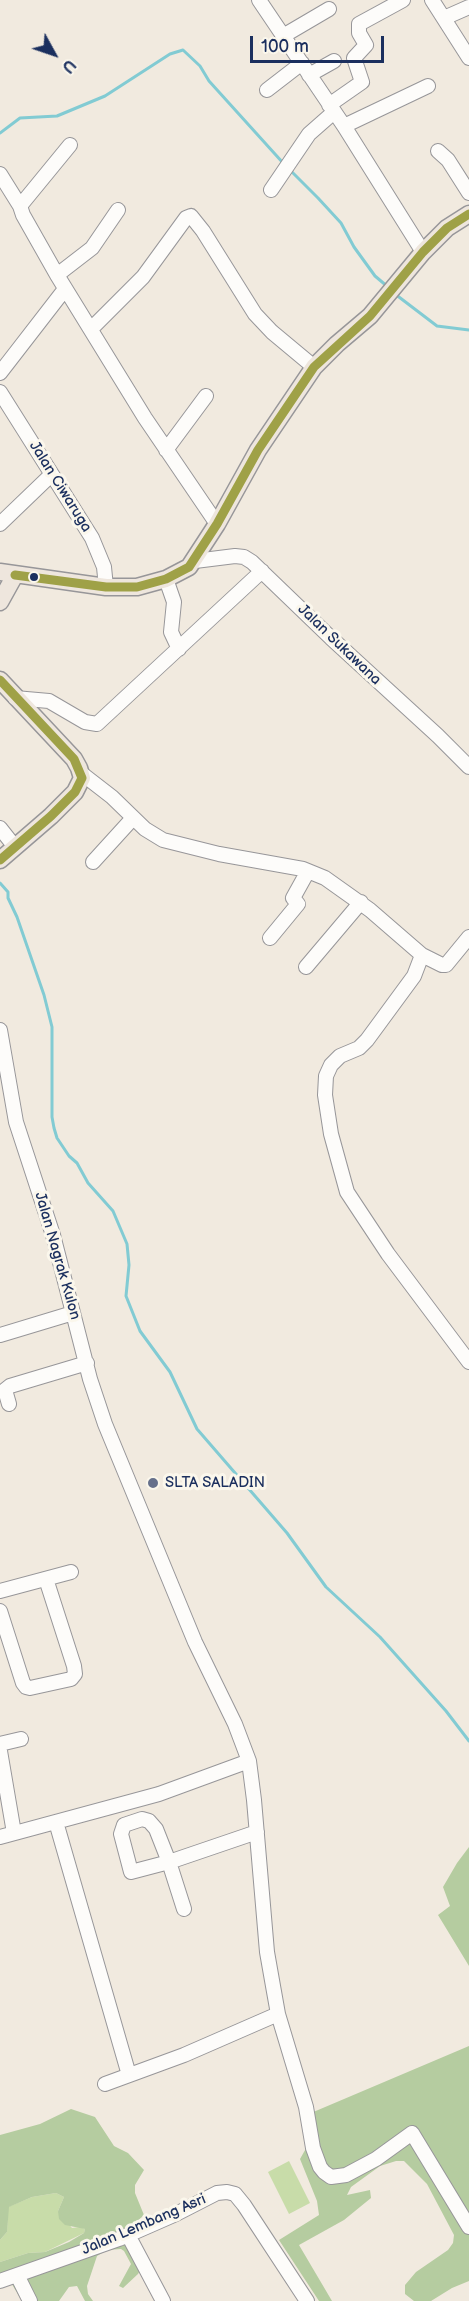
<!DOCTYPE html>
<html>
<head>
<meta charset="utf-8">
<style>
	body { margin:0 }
	#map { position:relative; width:469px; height:2301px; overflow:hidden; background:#f1eadf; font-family:"Balsamiq Sans",sans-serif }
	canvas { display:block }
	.north { position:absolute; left:24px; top:24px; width:60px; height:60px; -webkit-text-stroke:4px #fbf7ec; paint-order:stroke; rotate:130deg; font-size:16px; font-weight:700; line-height:24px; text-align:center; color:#1b2f5e }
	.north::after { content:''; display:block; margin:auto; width:21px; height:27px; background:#1b2f5e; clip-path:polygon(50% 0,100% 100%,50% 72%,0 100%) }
	.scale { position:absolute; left:250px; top:36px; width:134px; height:27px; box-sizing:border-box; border:3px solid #1b2f5e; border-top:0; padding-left:8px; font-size:18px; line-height:21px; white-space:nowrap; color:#1b2f5e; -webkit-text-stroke:4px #fbf7ec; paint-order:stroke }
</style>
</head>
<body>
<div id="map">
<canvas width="469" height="2301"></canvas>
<div class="north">U</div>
<div class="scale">100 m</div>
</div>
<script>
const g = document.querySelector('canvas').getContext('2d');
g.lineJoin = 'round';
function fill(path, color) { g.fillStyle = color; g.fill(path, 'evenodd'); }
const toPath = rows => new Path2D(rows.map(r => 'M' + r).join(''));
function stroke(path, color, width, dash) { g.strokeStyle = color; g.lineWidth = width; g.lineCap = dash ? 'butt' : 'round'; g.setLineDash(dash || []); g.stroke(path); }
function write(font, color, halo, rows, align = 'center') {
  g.font = font + ' "Balsamiq Sans",sans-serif'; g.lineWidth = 6; g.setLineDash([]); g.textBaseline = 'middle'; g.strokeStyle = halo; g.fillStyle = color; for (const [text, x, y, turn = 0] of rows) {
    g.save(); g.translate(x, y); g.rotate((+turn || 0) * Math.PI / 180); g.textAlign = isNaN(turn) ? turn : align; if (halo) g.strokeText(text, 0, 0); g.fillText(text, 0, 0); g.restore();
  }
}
const green = toPath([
	[289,2161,310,2203,289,2214,268,2172],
	[56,2193,64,2197,58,2211,72,2228,80,2227,85,2229,84,2233,45,2252,28,2253,0,2262,0,2240,7,2232,8,2207,32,2197]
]);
const forest = toPath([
	[469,1847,469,1966,438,1915,450,1906,443,1887,457,1863],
	[469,2046,469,2281,452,2288,431,2301,414,2301,405,2294,405,2285,416,2272,448,2250,453,2243,454,2235,427,2184,404,2161,396,2161,380,2166,351,2187,347,2195,370,2190,371,2198,344,2220,299,2245,332,2301,319,2301,279,2240,319,2215,317,2201,300,2159,313,2136,311,2113],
	[71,2109,95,2117,114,2146,128,2153,144,2170,135,2185,135,2193,144,2215,132,2226,121,2229,118,2232,142,2267,138,2274,123,2288,119,2286,131,2264,124,2251,121,2249,107,2250,97,2256,87,2286,88,2294,93,2301,85,2301,77,2286,69,2287,59,2301,22,2301,7,2276,0,2278,0,2262,28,2253,45,2252,69,2242,84,2233,85,2229,65,2225,59,2219,58,2211,64,2197,56,2193,32,2197,9,2207,7,2232,0,2240,0,2135,40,2124]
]);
const stream = toPath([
	[0,133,20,118,57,116,105,96,170,54,183,50,200,66,209,81,284,164],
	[289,169,318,198,341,223,354,247,375,276,388,287],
	[395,294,437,326,469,330],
	[0,883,8,892,8,898,17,917,44,995,52,1027,52,1117,54,1128,57,1138,69,1156,77,1163,88,1183,113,1211,127,1244,129,1265,126,1296,140,1331,170,1372,197,1429,287,1533,326,1587,380,1637,446,1711,469,1741]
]);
const minor = toPath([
	[259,0,344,126,423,252],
	[432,0,469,58],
	[444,18,469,7],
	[283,36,329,9],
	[309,75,334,61],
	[267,90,302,63],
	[329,105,362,82,354,58,366,45,359,33,359,24,403,0],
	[344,126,428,86],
	[70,145,20,206,23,215,57,275,145,418,217,524],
	[438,151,448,160,469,193],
	[0,174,20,206],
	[271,190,309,134,334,112],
	[57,275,92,248,118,210],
	[91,329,143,277,186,218,191,216,203,231,255,314,272,332,314,367],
	[0,373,65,289],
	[0,392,92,538,104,567,106,587],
	[166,450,206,396],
	[0,524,51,475],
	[195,561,235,556,244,557,252,562,331,638,438,736,469,767],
	[166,579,174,602,171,632,179,649],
	[15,698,49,701,85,722,97,724,262,571],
	[81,773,112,797,145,829,163,840,219,854,303,869,325,878,370,910,422,955,442,965,446,965,469,937],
	[0,828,15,847],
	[93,862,133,818],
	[270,938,298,904,293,898,308,871],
	[422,955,414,976,367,1040,359,1048,340,1056,331,1065,326,1076,325,1095,331,1134,347,1192,388,1254,469,1362],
	[306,967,361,902],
	[0,1030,16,1122,53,1235,90,1379,105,1424,195,1642,235,1724,249,1761,254,1800,267,1952,273,1986,278,2014,306,2107,313,2148,320,2167,324,2172,331,2177,346,2175,376,2159,412,2133,469,2227],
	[0,1335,73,1313],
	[9,1404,5,1390,10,1386,87,1363],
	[0,1591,71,1572],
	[0,1611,23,1683,26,1687,30,1688,71,1679,75,1674,74,1666,46,1579],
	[0,1744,21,1739],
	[0,1751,14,1833],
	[56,1822,129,2075],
	[0,1837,159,1794,249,1761],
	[184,1909,169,1862,156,1829,149,1821,142,1819,124,1825,121,1834,131,1872,169,1862,257,1832],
	[105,2084,184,2055,278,2014],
	[128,2235,163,2301],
	[17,2275,30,2301],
	[0,2281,119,2239,176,2214,217,2193,227,2192,235,2194,244,2205,307,2301]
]);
const major = toPath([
	[0,572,106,587,137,587,166,579,189,567,217,524,258,450,314,367,337,344,370,316,423,252,447,228,469,214],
	[0,602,15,575],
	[0,680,74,759,79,768,82,778,75,792,51,816,0,860]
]);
const bus1 = toPath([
	[15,575,106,587,137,587,166,579,189,567,217,524,258,450,314,367,370,316,423,252,447,228,469,214],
	[0,680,74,759,82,778,75,792,51,816,0,860]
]);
const markers = [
	[34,577,5,"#1b2f5e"],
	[153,1483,6,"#66708b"]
];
const streetNames = [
	["Jalan Ciwaruga",60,487,58],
	["Jalan Sukawana",339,645,44],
	["Jalan Nagrak Kulon",57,1256,74],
	["Jalan Lembang Asri",144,2225,-23]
];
const poiNames = [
	["SLTA SALADIN",165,1483]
];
fill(green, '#c8dca9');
fill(forest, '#b5cca0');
stroke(stream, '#82cbd3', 3);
stroke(minor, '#979699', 16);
stroke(major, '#979699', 19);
stroke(minor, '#fdfcfa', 14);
stroke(major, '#eee6dd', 16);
stroke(bus1, '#9fa147', 9);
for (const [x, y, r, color] of markers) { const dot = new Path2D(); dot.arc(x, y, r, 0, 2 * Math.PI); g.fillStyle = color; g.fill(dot); stroke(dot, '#fbf7ec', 2); }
write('15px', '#1b2f5e', '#fbf7ec', streetNames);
write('15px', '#1b2f5e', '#fbf7ec', poiNames, 'left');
</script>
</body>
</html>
